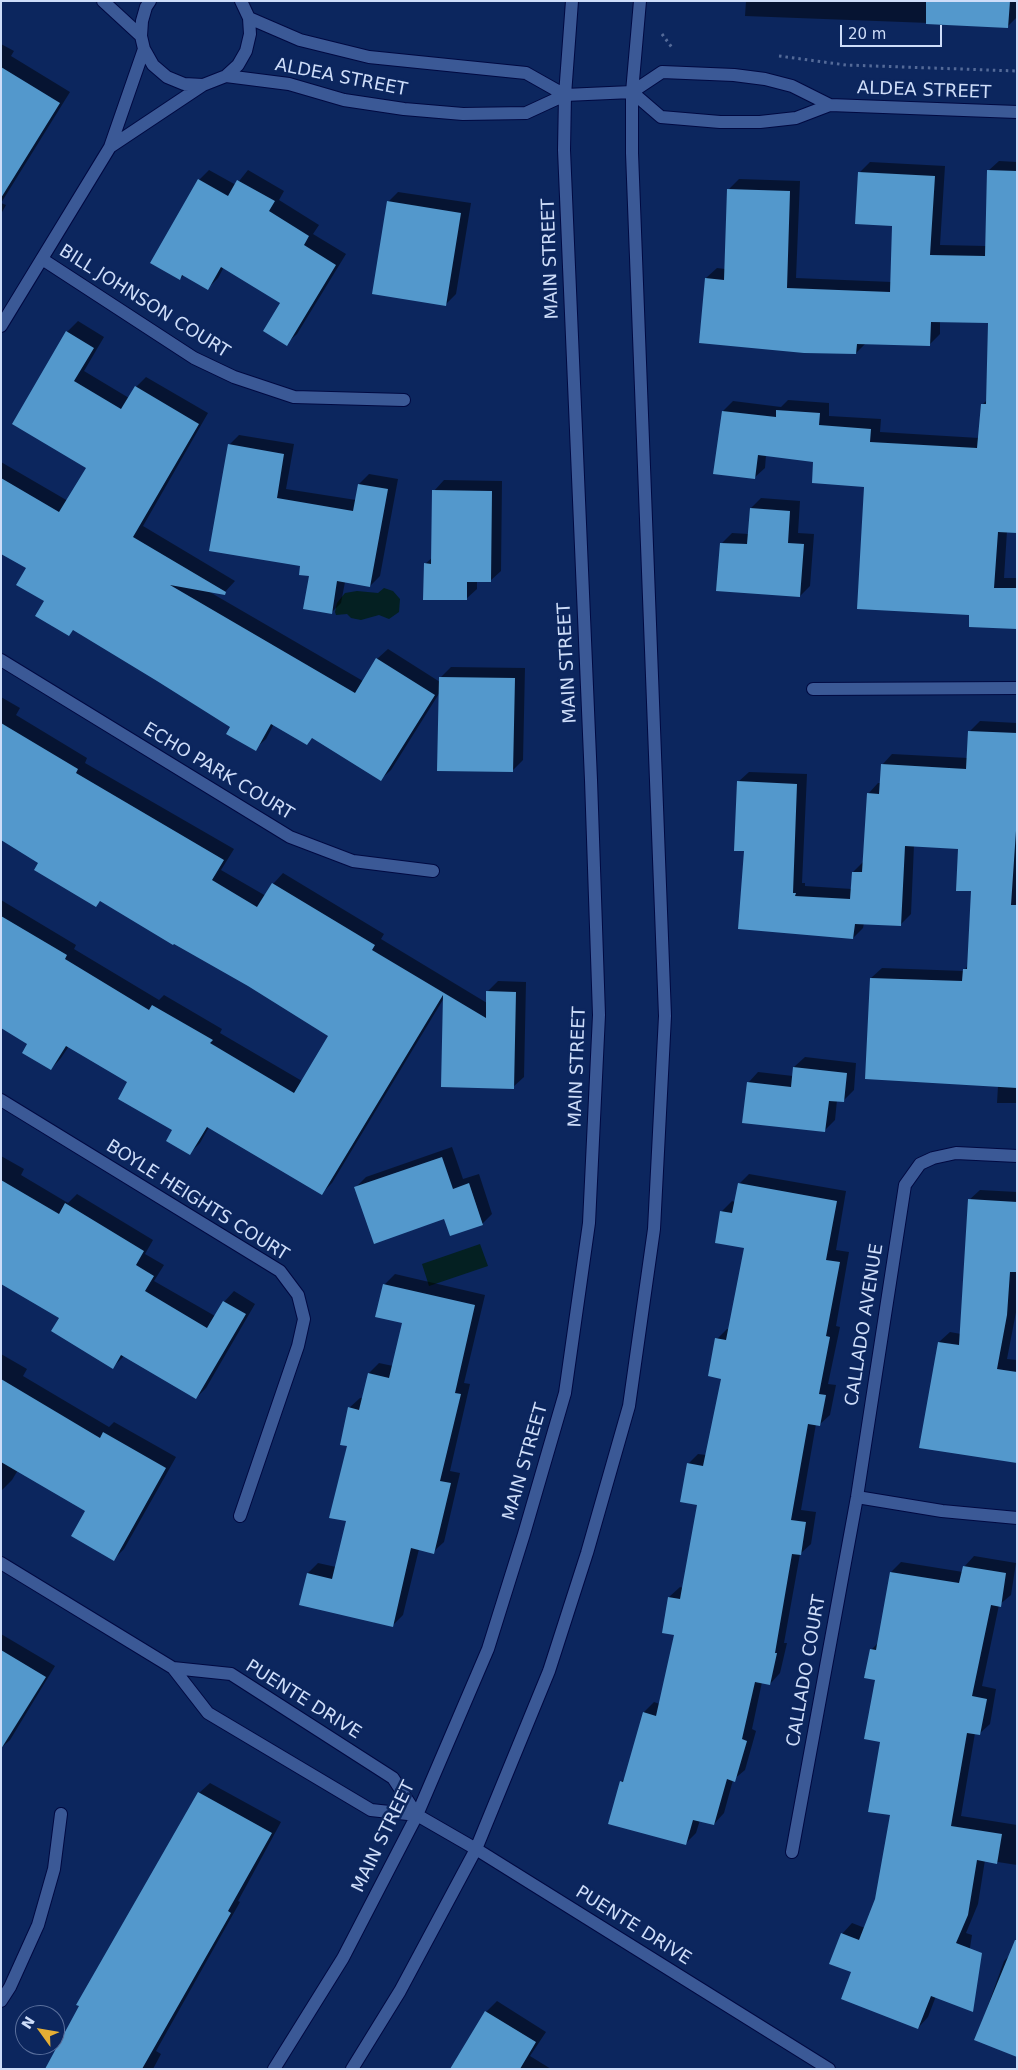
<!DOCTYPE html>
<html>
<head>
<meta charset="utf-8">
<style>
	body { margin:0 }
	#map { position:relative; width:1018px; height:2070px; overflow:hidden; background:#0c265e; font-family:"DejaVu Sans",sans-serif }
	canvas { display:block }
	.frame { position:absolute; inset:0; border:2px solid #ceddf9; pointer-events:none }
	.north { position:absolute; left:15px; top:2005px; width:50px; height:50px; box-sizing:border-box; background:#0c265e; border:1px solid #5a6f9c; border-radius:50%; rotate:302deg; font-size:14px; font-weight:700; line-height:20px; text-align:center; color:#ceddf9 }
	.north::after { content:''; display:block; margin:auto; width:18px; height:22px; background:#e4ae35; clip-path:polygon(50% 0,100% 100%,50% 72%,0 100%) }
	.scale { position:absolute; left:840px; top:25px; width:102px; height:22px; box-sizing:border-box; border:2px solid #ceddf9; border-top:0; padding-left:6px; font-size:15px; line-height:18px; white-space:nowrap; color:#ceddf9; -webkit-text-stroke:4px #0c265e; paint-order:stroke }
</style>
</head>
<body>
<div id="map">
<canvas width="1018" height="2070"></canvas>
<div class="frame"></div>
<div class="north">N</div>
<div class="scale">20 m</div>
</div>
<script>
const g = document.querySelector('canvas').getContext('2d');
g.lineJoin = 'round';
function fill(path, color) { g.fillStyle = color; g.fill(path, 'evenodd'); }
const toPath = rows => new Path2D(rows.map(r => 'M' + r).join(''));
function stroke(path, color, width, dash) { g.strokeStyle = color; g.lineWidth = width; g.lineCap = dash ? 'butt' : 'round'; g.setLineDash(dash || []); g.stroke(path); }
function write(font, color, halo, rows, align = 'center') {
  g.font = font + ' "DejaVu Sans",sans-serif'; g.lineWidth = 5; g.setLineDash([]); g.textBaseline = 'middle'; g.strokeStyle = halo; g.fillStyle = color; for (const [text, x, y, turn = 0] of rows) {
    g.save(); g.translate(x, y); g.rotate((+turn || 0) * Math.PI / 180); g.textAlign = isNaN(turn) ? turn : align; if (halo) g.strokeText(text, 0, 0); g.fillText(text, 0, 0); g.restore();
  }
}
const water = toPath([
	[384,588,393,591,400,599,399,612,389,619,379,615,361,620,351,618,347,614,336,615,335,612,337,603,345,593,357,591,378,593],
	[480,1244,488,1266,429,1286,422,1264]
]);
const shadow = toPath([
	[746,1,1017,1,1017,17,1008,26,745,16],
	[1,44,14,51,11,56,70,92,1,203,6,205,1,214],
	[999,161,1017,162,1017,532,1007,531,1004,578,1017,578,1017,627,970,614,866,486,814,461,766,455,765,468,754,478,723,411,733,401,781,407,788,400,829,403,829,416,881,419,880,432,979,438,982,405,988,399,989,322,940,321,940,334,930,344,866,343,856,353,706,278,717,268,725,269,728,190,739,179,800,181,796,278,892,282,894,225,860,172,870,162,945,166,940,245,986,246,988,171],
	[209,170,236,185,248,170,284,191,279,200,319,225,313,234,346,254,297,334,286,344,282,303,224,267,218,278,208,288,184,275,180,279,199,180],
	[398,192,471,203,456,294,446,304,388,202],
	[78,321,104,337,84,371,129,398,136,387,146,377,208,413,143,526,235,581,224,593,208,591,363,681,377,659,388,649,440,682,440,678,451,667,525,668,523,760,513,770,440,692,391,770,380,780,313,737,307,743,274,724,266,739,255,749,231,726,74,629,69,634,45,601,28,568,1,552,1,462,68,501,87,467,13,423,67,332],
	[239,435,294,444,286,489,356,500,359,484,369,474,398,479,380,576,370,586,345,582,341,603,331,613,310,575,229,445],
	[444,480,502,481,501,571,490,581,477,581,477,589,466,599,425,564,433,557,434,491],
	[761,498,800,501,798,533,814,534,810,586,800,596,722,543,732,533,749,534,751,508],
	[1,697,20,708,16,715,87,758,85,763,234,849,221,870,266,896,273,884,283,873,384,934,381,939,487,1003,488,991,498,981,526,982,524,1077,513,1087,444,998,332,1183,322,1193,209,1127,200,1143,190,1153,174,1130,129,1082,69,1046,61,1058,51,1069,29,1044,1,1027,1,900,76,945,74,949,159,1000,164,995,222,1029,220,1033,302,1081,329,1036,248,985,101,900,96,905,40,862,1,839],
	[980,721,1017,723,1017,1103,997,1103,998,1086,871,978,882,968,964,971,968,965,973,890,959,848,914,845,911,914,900,925,864,923,863,928,853,938,740,928,745,850,738,782,749,772,807,774,802,883,805,883,805,886,852,889,853,872,863,862,868,794,878,783,881,783,882,765,892,754,968,758,969,732],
	[805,1057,856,1063,854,1090,843,1101,837,1100,835,1120,824,1131,748,1083,758,1072,793,1076,794,1067],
	[452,1147,463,1179,479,1174,492,1214,482,1224,445,1218,356,1187,366,1177],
	[1,1156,24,1169,21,1175,68,1203,77,1194,153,1240,145,1254,164,1265,154,1281,215,1316,224,1302,234,1291,255,1304,206,1388,196,1398,124,1356,113,1367,61,1318,1,1283],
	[749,1174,846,1191,836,1250,849,1252,836,1326,840,1327,828,1384,836,1385,830,1415,819,1425,816,1424,801,1510,816,1512,811,1544,800,1554,784,1643,787,1643,780,1673,770,1684,762,1682,752,1729,756,1731,745,1770,733,1780,724,1813,714,1824,700,1820,696,1833,686,1843,621,1782,626,1777,644,1712,654,1702,660,1704,676,1634,669,1597,680,1587,683,1588,699,1504,688,1464,698,1454,706,1455,722,1378,717,1339,727,1329,729,1329,745,1247,721,1212,732,1201,735,1202,739,1184],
	[980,1190,1017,1192,1017,1307,1007,1359,1017,1360,1017,1462,921,1447,939,1342,950,1332,961,1334,969,1200],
	[395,1274,485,1295,464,1383,470,1384,450,1471,460,1473,444,1542,433,1552,419,1549,403,1615,393,1625,308,1573,318,1563,336,1567,347,1521,349,1408,360,1398,363,1398,369,1373,379,1363,393,1366,404,1322,384,1285],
	[1,1354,27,1369,23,1376,109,1427,114,1422,176,1457,124,1549,114,1559,86,1511,18,1470,12,1480,1,1491],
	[974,1556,1016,1563,1011,1595,999,1605,982,1686,996,1689,990,1724,979,1734,975,1733,961,1816,1017,1825,1017,1865,985,1860,978,1904,966,1933,972,1935,963,1992,936,1996,928,2017,918,2028,853,1972,842,1934,852,1923,865,1928,876,1899,891,1814,881,1741,876,1679,866,1677,872,1649,879,1642,891,1572,901,1562,963,1572,964,1567],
	[1,1634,55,1666,10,1740,1,1748],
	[210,1783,281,1822,238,1901,240,1902,156,2051,161,2054,153,2069,47,2069,199,1793],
	[1017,1938,1017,2056,976,2039,1004,1961,1010,1955],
	[497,2001,546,2032,530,2056,551,2069,452,2067,486,2012]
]);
const building = toPath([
	[926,1,1010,1,1008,28,926,24],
	[1,67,60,103,1,198],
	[987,170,1017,171,1017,533,998,532,994,588,1017,588,1017,629,969,627,969,615,857,609,864,487,812,483,813,462,758,455,755,479,713,474,722,411,776,417,776,410,820,413,819,425,871,429,870,442,977,448,981,404,986,404,988,323,931,322,930,346,857,344,856,354,804,353,699,343,705,278,724,280,727,189,790,191,787,288,890,292,892,226,855,224,858,172,935,176,930,255,985,256],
	[198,179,228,196,237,180,275,201,269,211,309,236,304,245,336,265,287,346,263,331,280,303,221,267,208,290,182,275,180,280,150,263],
	[387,201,461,213,446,306,372,294],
	[66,331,94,348,74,381,121,409,135,386,199,424,133,537,226,592,225,595,170,585,355,693,376,658,435,695,381,781,312,738,307,745,271,724,256,751,226,734,230,727,157,681,73,630,69,636,35,616,44,601,16,585,26,568,1,554,1,478,59,512,86,468,12,424],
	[228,444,284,454,277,498,353,511,358,484,388,489,370,587,337,581,332,614,303,609,309,576,299,575,300,566,209,551],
	[432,490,492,491,491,582,467,582,467,600,423,600,424,563,431,564],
	[750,508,790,511,788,543,804,544,800,597,716,591,720,543,747,544],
	[439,677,515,678,513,772,437,771],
	[1,723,78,769,76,773,224,860,212,880,257,907,272,883,375,945,372,950,486,1018,486,991,516,992,514,1089,441,1087,443,995,322,1195,207,1127,190,1155,166,1141,172,1130,118,1099,127,1082,66,1046,51,1070,22,1053,27,1044,1,1028,1,916,67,955,65,959,149,1010,152,1005,213,1040,210,1043,294,1093,328,1036,248,986,174,944,173,945,100,901,96,907,34,870,38,863,1,840],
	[968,731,1017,733,1017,816,1011,905,1017,905,1017,1088,865,1079,870,978,962,981,963,969,967,969,971,891,956,891,958,849,905,846,901,926,855,924,853,939,738,929,744,851,734,851,737,781,797,784,793,893,796,893,795,896,850,899,852,872,862,872,867,793,879,794,881,764,966,769],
	[793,1067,847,1073,844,1102,829,1101,825,1132,742,1123,747,1082,791,1087],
	[442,1157,453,1189,469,1183,483,1225,450,1236,444,1219,374,1244,354,1187],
	[1,1180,59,1214,65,1203,144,1251,136,1265,154,1276,145,1291,207,1328,223,1301,246,1314,196,1399,121,1355,113,1369,51,1331,59,1318,1,1284],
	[738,1183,837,1201,826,1260,840,1262,826,1336,830,1337,819,1394,826,1395,820,1426,808,1424,791,1520,806,1522,801,1555,792,1554,775,1653,777,1653,770,1685,755,1682,742,1739,747,1741,735,1782,727,1779,714,1825,693,1820,686,1845,608,1824,620,1781,623,1782,643,1712,656,1716,674,1635,662,1633,668,1597,680,1599,697,1505,680,1502,687,1463,703,1466,721,1379,708,1376,715,1338,726,1340,744,1248,715,1243,720,1211,732,1213],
	[968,1199,1017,1202,1017,1272,1010,1272,1007,1315,997,1369,1017,1372,1017,1463,919,1448,938,1342,959,1345],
	[383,1284,475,1305,455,1393,461,1394,440,1481,451,1483,434,1554,411,1548,393,1627,299,1605,307,1573,332,1579,346,1521,329,1518,347,1446,340,1445,348,1407,359,1410,368,1373,389,1378,402,1323,375,1317],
	[1,1379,100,1438,103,1432,166,1468,114,1561,71,1536,85,1511,1,1462],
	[963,1566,1006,1573,1001,1607,991,1605,972,1696,987,1699,980,1735,967,1733,951,1826,1002,1834,997,1864,977,1860,968,1915,956,1943,982,1953,973,2012,931,1996,918,2029,841,1999,851,1972,829,1964,841,1933,859,1940,875,1899,890,1815,868,1812,880,1742,864,1739,875,1680,864,1678,870,1649,876,1650,890,1572,959,1583],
	[1,1650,46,1677,1,1749],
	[198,1792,272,1833,228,1911,231,1913,142,2069,45,2069,79,2006,76,2005],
	[1015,1940,1017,1940,1017,2057,974,2040],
	[485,2011,536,2042,520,2069,450,2069]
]);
const path = toPath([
	[662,34,673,49],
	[779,56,846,65,1017,71]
]);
const minor = toPath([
	[103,1,141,36],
	[150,1,146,7,142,21,141,36,144,49,153,65,167,77,184,84,203,85,226,76,238,65,246,51,250,34,249,18,241,1],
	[249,18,300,40,369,57,526,73,565,95],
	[226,76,289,84,344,100,404,109,463,114,526,113,565,95,632,92,662,72,734,75,765,79,792,86,830,105],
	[632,92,661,117,720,122,760,122,796,118,830,105,1017,112],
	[110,147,203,85],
	[42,259,194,358,234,377,294,397,404,400],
	[1,326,110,147,144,49],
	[1,660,290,837,353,861,433,871],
	[813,689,1017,688],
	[1,1100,280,1271,298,1295,304,1319,298,1346,240,1516],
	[857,1497,942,1511,1017,1518],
	[1,1563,173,1668,208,1713,371,1810,417,1815,476,1849,829,2069],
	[173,1668,231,1674,393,1778,417,1815],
	[792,1852,857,1497,905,1185,920,1164,933,1158,956,1153,1017,1156],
	[1,2001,10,1987,38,1925,54,1869,61,1814],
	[274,2069,343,1958,417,1815,488,1649,524,1534,565,1393,589,1223,599,1015,591,780,564,150,565,95,572,1],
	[352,2069,400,1991,476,1849,549,1671,587,1553,629,1406,654,1229,665,1016,632,153,632,92,640,1]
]);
const streetNames = [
	["ALDEA STREET",341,78,11],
	["ALDEA STREET",924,91,2],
	["MAIN STREET",551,259,-92],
	["BILL JOHNSON COURT",144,302,32],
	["MAIN STREET",568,663,-93],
	["ECHO PARK COURT",218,772,31],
	["MAIN STREET",578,1067,-88],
	["BOYLE HEIGHTS COURT",197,1201,32],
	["CALLADO AVENUE",865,1325,-81],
	["MAIN STREET",526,1462,-74],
	["CALLADO COURT",807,1671,-80],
	["PUENTE DRIVE",303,1700,32],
	["MAIN STREET",384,1837,-64],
	["PUENTE DRIVE",633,1926,32]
];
fill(water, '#042022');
fill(shadow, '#0007');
fill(building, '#5398cc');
stroke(minor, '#000941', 14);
stroke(path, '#546a98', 3, [2.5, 4]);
stroke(minor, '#3b5996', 12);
write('18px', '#ceddf9', '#0c265e', streetNames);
</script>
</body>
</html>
